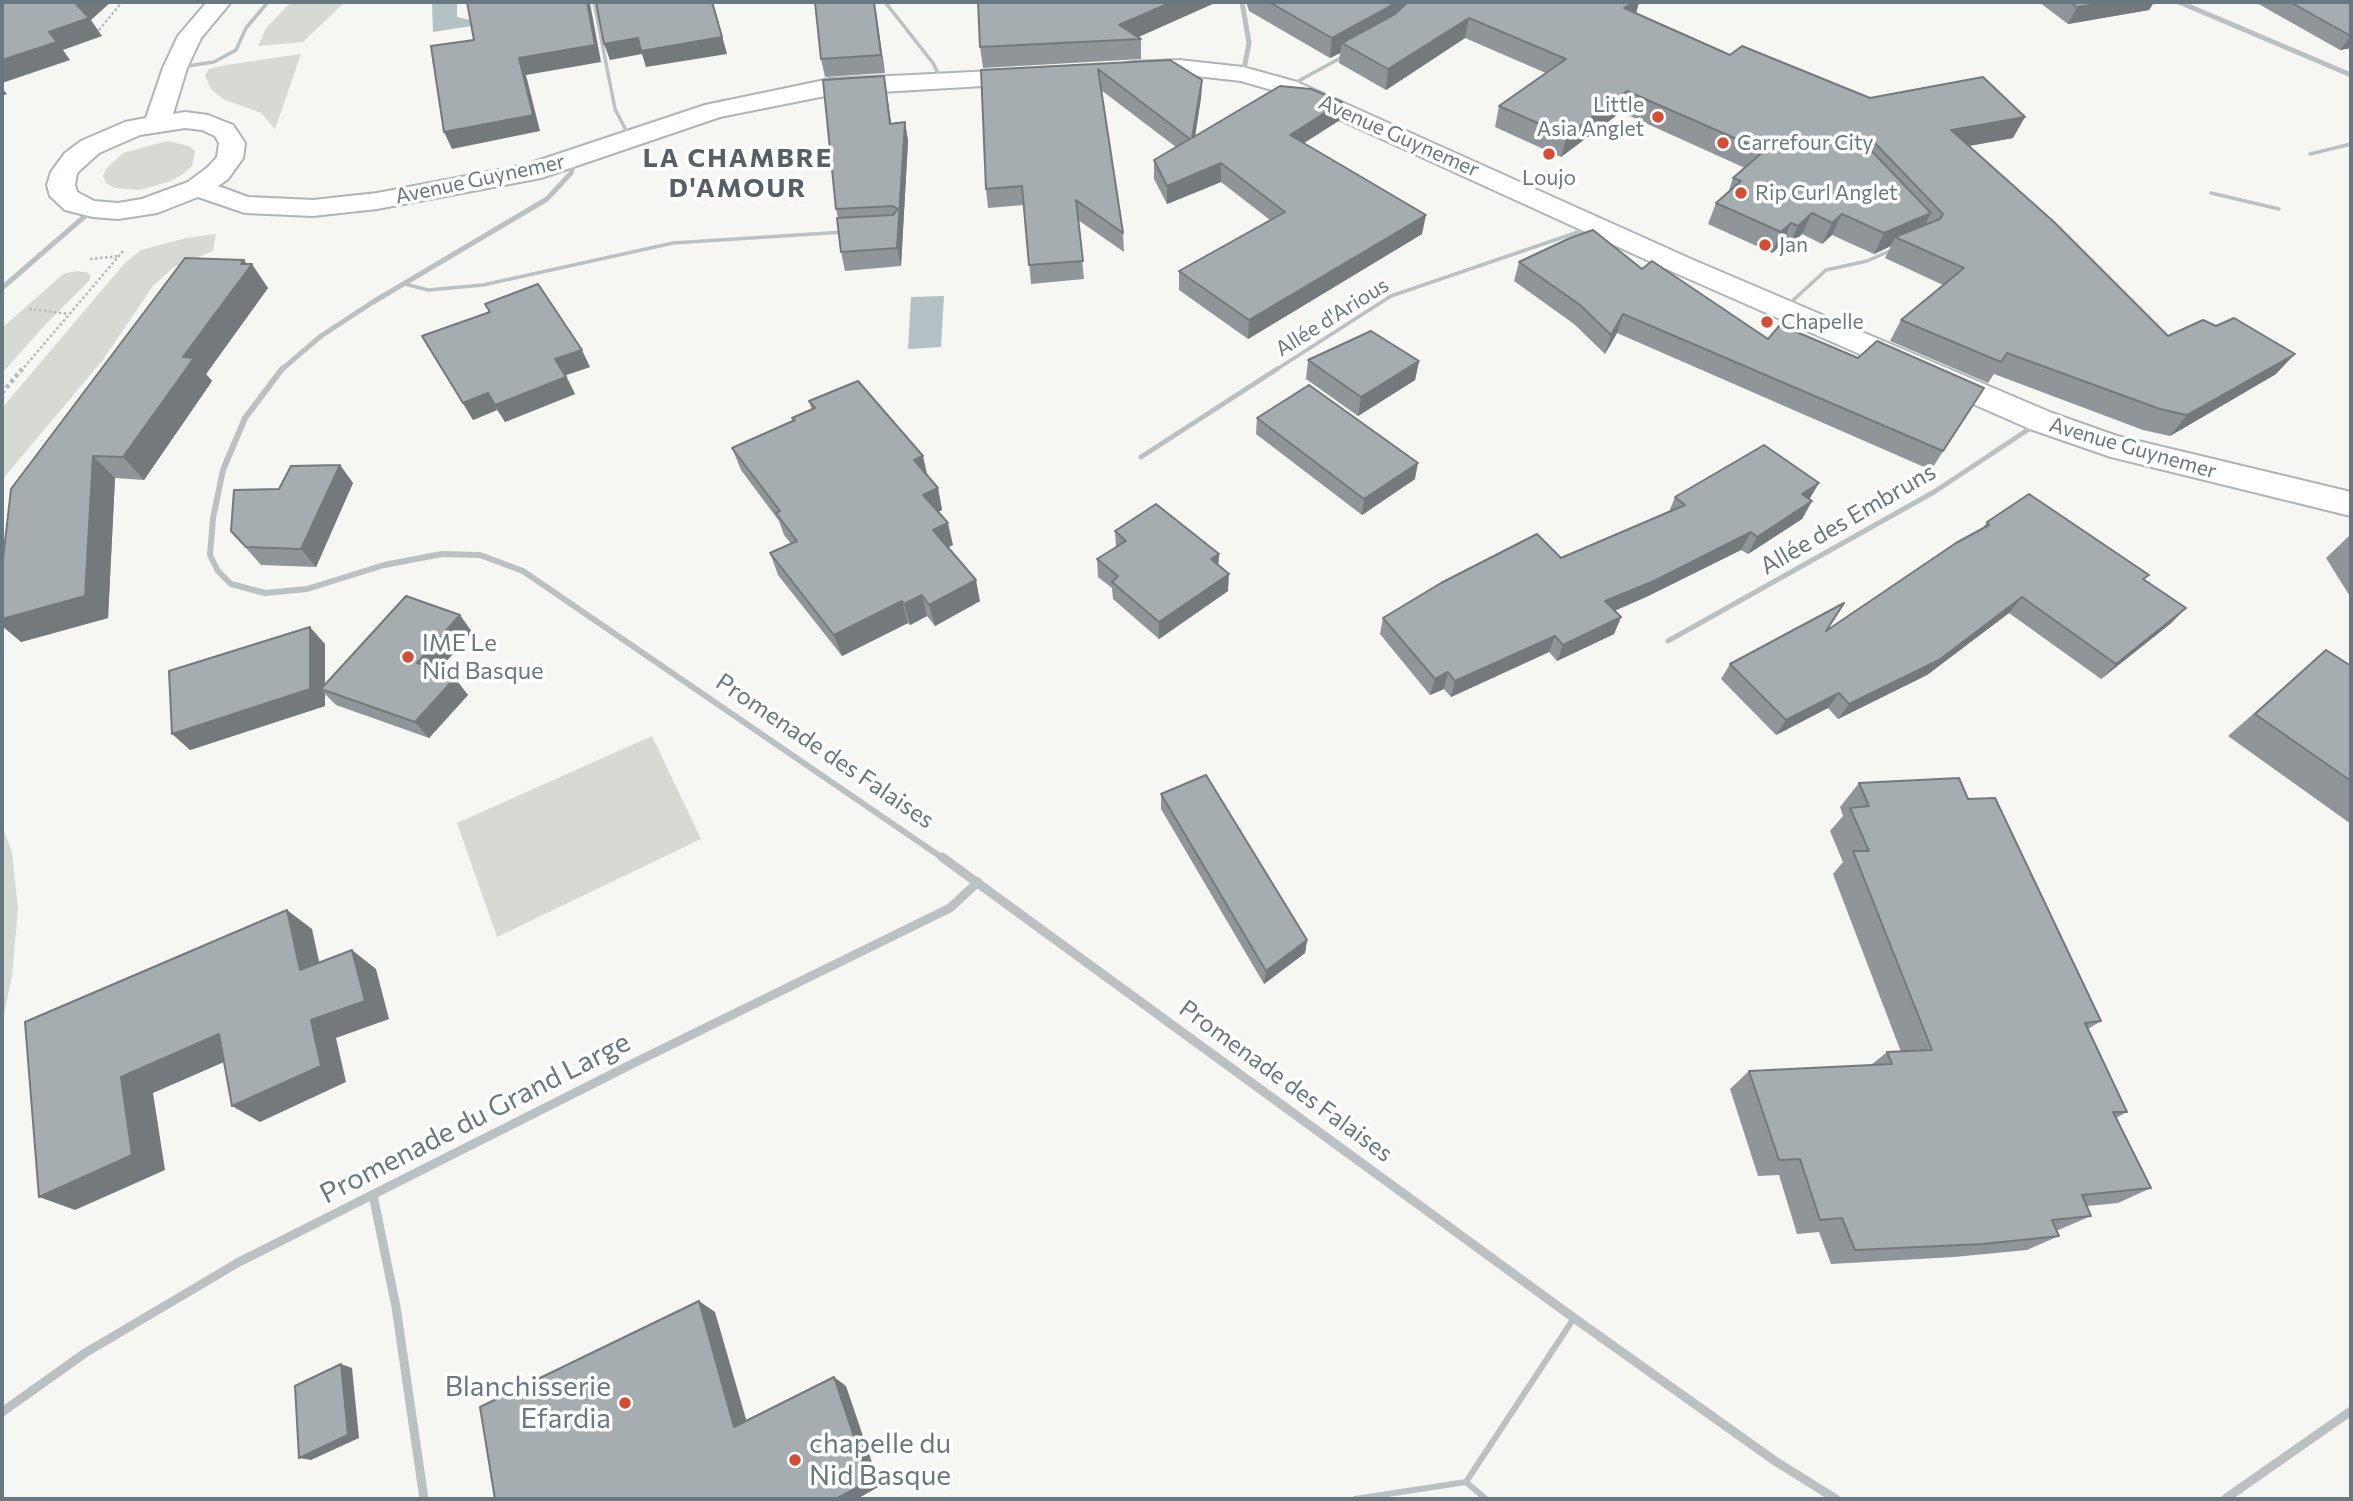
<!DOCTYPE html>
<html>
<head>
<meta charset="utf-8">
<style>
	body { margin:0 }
	#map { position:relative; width:2353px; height:1501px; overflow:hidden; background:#f6f6f3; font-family:Commissioner,sans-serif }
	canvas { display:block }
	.frame { position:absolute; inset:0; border:4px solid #687881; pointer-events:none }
</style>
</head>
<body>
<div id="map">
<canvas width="2353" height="1501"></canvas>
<div class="frame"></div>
</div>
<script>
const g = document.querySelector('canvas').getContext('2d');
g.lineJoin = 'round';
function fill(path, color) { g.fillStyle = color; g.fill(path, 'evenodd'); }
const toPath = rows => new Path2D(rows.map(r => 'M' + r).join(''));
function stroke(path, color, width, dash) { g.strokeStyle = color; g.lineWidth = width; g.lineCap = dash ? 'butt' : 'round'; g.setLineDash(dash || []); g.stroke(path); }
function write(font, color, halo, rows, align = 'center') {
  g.font = font + ' Commissioner,sans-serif'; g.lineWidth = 7; g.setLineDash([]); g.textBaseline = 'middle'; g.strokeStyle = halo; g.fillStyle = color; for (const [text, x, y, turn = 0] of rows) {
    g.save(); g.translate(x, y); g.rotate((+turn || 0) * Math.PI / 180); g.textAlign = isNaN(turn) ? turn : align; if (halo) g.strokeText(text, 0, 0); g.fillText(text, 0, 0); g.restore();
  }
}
const green = toPath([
	[291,2,345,2,303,42,258,46,266,28],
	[301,54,275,129,261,113,223,99,211,89,205,75,209,69,226,65],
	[167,141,189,146,195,151,192,166,183,174,171,181,140,190,115,188,106,183,103,176,106,169,123,153],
	[216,234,213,251,174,267,153,286,102,361,2,480,2,408,124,264,141,250,186,238],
	[76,271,86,272,90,275,90,280,45,325,2,373,2,328,63,274],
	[652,736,701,839,497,937,457,823],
	[2,826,12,852,18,909,12,976,2,1024]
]);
const water = toPath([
	[432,2,457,2,457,17,470,20,471,26,433,32],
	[944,296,941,347,908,349,911,297]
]);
const pathFar1 = toPath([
	[99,30,122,2],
	[90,259,120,256],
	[29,309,69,314],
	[21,371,124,250]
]);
const path = toPath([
	[2,393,22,369]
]);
const laneFar2 = toPath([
	[594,2,615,109,629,136],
	[885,2,933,63,940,77],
	[181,67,214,62,236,50,246,28,268,2],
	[1291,85,1346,55],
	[2310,154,2351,144],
	[2211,193,2279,209],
	[405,284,428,290,483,285,673,243,844,232],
	[1788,305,1826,270,1867,261,1894,249],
	[1274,371,1391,296,1587,229]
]);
const laneFar1 = toPath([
	[1141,457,1277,369],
	[1668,641,1934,492,2035,425]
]);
const lane = toPath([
	[1466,1482,1574,1318],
	[1355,1499,1466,1482,1486,1499]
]);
const streetFar2 = toPath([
	[1242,2,1249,43,1243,74],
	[2179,2,2351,75],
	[2,288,92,210],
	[280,371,321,336,373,302,547,199,571,173,575,159]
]);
const streetFar1 = toPath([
	[282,369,245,418,223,470,213,518,210,555,218,571,231,584,265,593,307,589,384,565,442,554,480,555,523,571,944,859]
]);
const street = toPath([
	[942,857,1574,1318,1775,1461,1836,1499],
	[373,1195,396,1307,424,1499],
	[2,1412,85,1353,239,1262,642,1059,950,908,978,882],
	[2225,1499,2351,1411]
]);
const secondary = toPath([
	[207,2,231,2,201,38,187,68,173,114,185,112,208,115,233,125,245,143,243,158,228,179,218,186,248,197,313,200,377,193,525,165,705,105,830,79,1034,69,1043,71,1046,76,1043,81,1034,83,830,95,720,117,541,178,377,209,313,216,245,213,198,197,157,213,118,219,93,217,65,210,50,196,47,185,51,172,65,153,81,141,125,122,146,118,163,68,178,36,207,2],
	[185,128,202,130,215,136,219,143,217,157,208,167,188,182,142,199,118,203,94,201,77,192,75,185,77,173,99,153,140,135,185,128],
	[1179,60,1243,67,1297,82,1691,259,2052,413,2117,436,2351,492,2351,516,2111,457,2030,429,1671,271,1279,92,1241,81,1179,74,1132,76,1123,74,1120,69,1123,64,1132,62,1179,60]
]);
const wall = toPath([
	[874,2,885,73,825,77,821,59],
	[978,2,1217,2,1138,37,1141,39,1141,59,983,68,980,47],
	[1246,2,1639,2,1636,13,1730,55,1870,98,2013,138,1969,146,2168,336,2276,374,2170,436,2143,430,1994,374,1988,383,1890,341,1901,320,1943,285,1885,258,1891,246,1874,254,1832,235,1822,244,1802,234,1788,247,1782,244,1772,253,1708,224,1716,203,1728,193,1733,178,1745,168,1621,112,1561,157,1495,127,1499,106,1546,73,1465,38,1386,90,1339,63,1340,53,1330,58,1249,11],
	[2039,2,2154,2,2149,10,2068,24],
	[2255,2,2351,2,2351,48,2340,50],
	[1170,60,1202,80,1201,98,1195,136,1340,120,1304,143,1422,234,1248,339,1179,290,1179,271,1270,220,1221,182,1167,204,1154,179,1154,160,1176,147,1101,90,1123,233,1124,252,1078,220,1084,279,1031,284,1024,205,988,208,986,189,981,70],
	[884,76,891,124,905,122,908,141,901,266,845,271,841,252,838,218,836,209],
	[1519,262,1642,269,1768,339,1858,358,1984,388,1931,470,1617,333,1605,354,1574,324,1514,281],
	[247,264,268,288,206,374,212,381,144,480,115,478,108,618,21,642,2,568],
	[485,304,590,367,566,375,575,394,505,422,497,410,473,420,422,336,489,312],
	[1308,360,1419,361,1415,380,1358,416,1306,379],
	[809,401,928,476,938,488,942,510,938,512,953,545,948,547,980,601,935,626,927,616,910,625,908,623,842,656,778,575,770,553,791,544,784,535,779,521,741,470,732,448,793,421,792,418,812,410],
	[1257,418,1415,479,1362,515,1256,434],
	[340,465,353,483,316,567,261,565,231,531],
	[1675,497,1810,500,1812,501,1802,519,1748,554,1741,550,1646,597,1614,611,1621,617,1614,634,1557,661,1549,652,1451,697,1444,689,1430,695,1380,634,1383,618,1561,558,1669,512],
	[1987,522,2144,580,2186,608,2170,624,2101,679,2009,613,1927,675,1838,719,1828,708,1776,735,1721,679,1730,664,1826,631,1982,529],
	[1115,531,1219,554,1218,565,1228,591,1159,639,1113,599,1112,588,1098,577,1097,559,1116,547],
	[2351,534,2351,598,2326,558],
	[472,632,438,671,468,695,429,738,336,705,325,694,325,706,190,750,325,644,325,684],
	[2326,650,2351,666,2351,824,2228,736],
	[1859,783,1968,799,2101,1021,2088,1029,2127,1112,2116,1118,2151,1188,2118,1203,2087,1206,2091,1216,2056,1231,2059,1236,2027,1250,1954,1257,1831,1264,1819,1232,1797,1234,1779,1175,1758,1176,1730,1089,1749,1071,1871,1065,1887,1052,1901,1052,1833,874,1843,862,1830,831,1843,816,1840,807],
	[1161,794,1307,940,1305,953,1264,984,1161,809]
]);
const shadedWall = toPath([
	[79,2,111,2,91,20,102,36,63,50,70,60,2,83,2,60,49,32],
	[587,2,591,2,590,3,601,62,526,75,540,131,452,149,444,132,519,58],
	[713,2,727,54,646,67,642,54,610,60,604,44],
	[874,2,876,12,885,73,881,55],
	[1172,2,1217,2,1134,39,1119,25],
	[1395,2,1416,2,1342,43,1340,53,1330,58,1332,38],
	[1634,2,1639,2,1635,17,1624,8],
	[2109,2,2154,2,2149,10,2068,24,2077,7],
	[1469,18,1465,38,1386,90,1388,69],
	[2351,36,2351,48,2340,50],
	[884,76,887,94,894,143,890,124],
	[1202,80,1201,98,1192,156,1192,138],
	[2,88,7,94,2,96],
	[1627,91,1621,112,1561,157,1567,136],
	[1342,102,1340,120,1288,153,1290,135],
	[2025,117,2013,138,1940,151,1951,130],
	[905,122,908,141,901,266,897,248],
	[1221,163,1221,182,1167,204,1167,186],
	[1812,213,1802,234,1788,247,1798,226],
	[1931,213,1920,234,1895,237,1891,246,1874,254,1884,233],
	[1842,214,1832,235,1822,244,1832,223],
	[1426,215,1422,234,1248,339,1249,320],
	[1791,223,1782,244,1772,253,1781,232],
	[244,260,250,268,252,264,268,288,206,374,212,381,144,480,123,457,183,357],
	[1623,314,1617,333,1605,354,1611,335],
	[582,350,590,367,563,376,555,359],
	[2295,354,2276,374,2170,436,2187,415],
	[1419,361,1415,380,1358,416,1361,397],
	[566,377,575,394,505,422,495,405],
	[488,393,497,410,473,420,463,403],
	[93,456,115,478,108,618,21,642,2,626,2,619],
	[923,456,928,478,914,460],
	[1418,463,1415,479,1362,515,1364,499],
	[340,465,353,483,316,567,301,549],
	[1819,483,1809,500,1802,494],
	[938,488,942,510,928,517,923,495],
	[1812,501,1802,519,1748,554,1757,537],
	[948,523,953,545,938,552,933,530],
	[1751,532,1741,550,1646,597,1598,618,1605,601],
	[1219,554,1218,571,1211,559],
	[1229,574,1228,591,1159,639,1159,622],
	[976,580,980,601,935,626,929,605],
	[922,595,927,616,910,625,904,604],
	[2022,597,2009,613,1927,675,1838,719,1849,704],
	[902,601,908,623,842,656,834,635],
	[2186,608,2170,624,2101,679,2116,664],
	[460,615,472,632,430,680,417,663],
	[1621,617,1614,634,1557,661,1563,645],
	[310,627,325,644,325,690,321,689,325,694,325,706,190,750,172,734],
	[1555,636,1549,652,1451,697,1455,681],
	[1448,672,1444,689,1430,695,1435,679],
	[455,678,468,695,429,738,415,722],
	[1839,693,1828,708,1776,735,1786,720],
	[287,910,312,929,325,989,300,970],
	[1307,940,1305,953,1264,984,1266,971],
	[352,950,376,969,389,1019,336,1038,346,1082,260,1122,232,1106,311,1020],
	[219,1034,247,1052,153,1093,165,1170,75,1210,39,1197,121,1077],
	[699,1301,715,1312,750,1433,734,1427],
	[341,1364,352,1368,359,1438,311,1460,299,1458],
	[834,1377,846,1386,880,1486,857,1499,836,1499]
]);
const building = toPath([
	[2,2,79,2,76,4,89,18,49,32,57,42,2,60,2,2],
	[467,2,587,2,595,45,519,58,533,115,444,132,431,46,474,40,467,2],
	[596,2,712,2,722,37,641,51,638,38,604,44,596,2],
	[815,2,874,2,881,55,821,59,815,2],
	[978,2,1172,2,1119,25,1141,39,980,47,978,2],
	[1269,2,1395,2,1389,7,1332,38,1269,2],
	[1408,2,1634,2,1624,8,1730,55,1742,46,1870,98,1983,77,2025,117,1951,130,2054,222,2168,336,2203,320,2216,326,2234,318,2295,354,2187,415,2160,409,2007,353,2001,362,1901,320,1964,268,1895,237,1940,219,1943,214,1870,138,1864,138,1865,144,1931,213,1884,233,1842,214,1832,223,1812,213,1798,226,1791,223,1781,232,1716,203,1741,181,1733,178,1764,151,1627,91,1567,136,1499,106,1566,59,1469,18,1388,69,1342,43,1395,14,1408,2],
	[2070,2,2109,2,2077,7,2070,2],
	[2290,2,2351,2,2351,36,2290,2],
	[1170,60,1202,80,1192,138,1280,86,1311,89,1342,102,1290,135,1426,215,1249,320,1179,271,1285,212,1221,163,1167,186,1154,160,1190,139,1098,69,1123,233,1076,200,1083,261,1029,265,1022,186,986,189,981,70,1170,60],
	[884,76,890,124,905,122,897,248,841,252,837,218,893,215,898,209,893,206,836,209,823,80,884,76],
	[1593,230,1642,269,1652,261,1768,339,1780,325,1858,358,1877,341,1984,388,1943,451,1623,314,1611,335,1580,305,1519,262,1570,238,1593,230],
	[185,258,244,260,241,264,252,264,183,357,194,358,123,457,93,456,85,596,2,619,2,568,11,489,185,258],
	[538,284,582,350,555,359,566,377,495,405,488,393,463,403,422,336,490,312,485,304,538,284],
	[1371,331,1419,361,1361,397,1308,360,1371,331],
	[858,381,923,456,914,460,938,488,923,495,948,523,933,530,976,580,929,605,922,595,904,604,902,601,834,635,770,553,797,541,776,513,780,511,732,448,795,420,792,418,815,408,809,401,858,381],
	[1309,385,1418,463,1364,499,1257,418,1309,385],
	[1764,445,1819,483,1802,494,1812,501,1757,537,1751,532,1654,581,1605,601,1621,617,1563,645,1555,636,1455,681,1448,672,1435,679,1383,618,1441,583,1537,534,1561,558,1685,505,1675,497,1764,445],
	[340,465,301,549,246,547,231,531,234,490,279,489,291,466,340,465],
	[2029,494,2149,575,2143,579,2186,608,2116,664,2022,597,1939,660,1849,704,1839,693,1786,720,1730,664,1844,603,1826,631,1956,543,1989,525,1987,522,2029,494],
	[1156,504,1219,554,1211,559,1229,574,1159,622,1112,582,1118,576,1097,559,1126,541,1115,531,1156,504],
	[406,596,460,615,417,663,455,678,415,722,321,689,406,596],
	[310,627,310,689,172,734,169,671,310,627],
	[2326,650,2351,666,2351,781,2255,714,2326,650],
	[1206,775,1307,940,1266,971,1161,794,1206,775],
	[1959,778,1968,799,1995,798,2101,1021,2085,1023,2127,1112,2113,1112,2151,1188,2082,1195,2091,1216,2052,1220,2059,1236,1983,1244,1855,1250,1842,1218,1820,1220,1800,1159,1779,1160,1749,1071,1892,1064,1887,1052,1932,1050,1853,851,1869,851,1850,808,1869,806,1859,783,1959,778],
	[287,910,300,970,352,950,365,1001,311,1020,321,1066,232,1106,219,1034,121,1077,132,1155,39,1197,25,1022,287,910],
	[699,1301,734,1427,834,1377,869,1481,836,1499,495,1499,480,1407,699,1301],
	[341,1364,348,1435,299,1458,295,1386,341,1364]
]);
const markers = [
	[1658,117,7,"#d44d35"],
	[1723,143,7,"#d44d35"],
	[1549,154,7,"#d44d35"],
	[1741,193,7,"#d44d35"],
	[1765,245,7,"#d44d35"],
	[1767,322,7,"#d44d35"],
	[408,657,7,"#d44d35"],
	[625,1403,7,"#d44d35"],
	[795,1460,7,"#d44d35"]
];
const farPoinames = [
	["Little",1644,105,"right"],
	["Asia Anglet",1644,129,"right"],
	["Carrefour City",1737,143],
	["Loujo",1549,178,"center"],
	["Rip Curl Anglet",1755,193],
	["Jan",1779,245],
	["Chapelle",1781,322]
];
const farStreetnames = [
	["Avenue Guynemer",1399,136,24],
	["Avenue Guynemer",480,179,-12],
	["Allée d'Arious",1332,317,-32],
	["Avenue Guynemer",2133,448,16]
];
const streetNames = [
	["Allée des Embruns",1848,519,-30],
	["Promenade des Falaises",825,751,34],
	["Promenade des Falaises",1286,1081,36]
];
const poiNames = [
	["IME Le",422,643],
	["Nid Basque",422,671]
];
const farDistrictnames = [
	["LA CHAMBRE",738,158],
	["D'AMOUR",738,188]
];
const nearStreetnames = [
	["Promenade du Grand Large",475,1118,-27]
];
const nearPoinames = [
	["Blanchisserie",611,1387],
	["Efardia",611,1419],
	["chapelle du",809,1444,"left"],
	["Nid Basque",809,1476,"left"]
];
fill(green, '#d6dad3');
fill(water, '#b4c1c4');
stroke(secondary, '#aeb4b8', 4);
stroke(pathFar1, '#b6babc', 2.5, [2.5, 2.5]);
stroke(path, '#b6babc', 4.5, [3.5, 3.5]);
stroke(laneFar2, '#bbc0c3', 3.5);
stroke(laneFar1, '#bbc0c3', 5);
stroke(lane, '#bbc0c3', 6);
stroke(streetFar2, '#bbc0c3', 5);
stroke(streetFar1, '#bbc0c3', 6);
stroke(street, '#bbc0c3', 9);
fill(secondary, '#fff');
fill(wall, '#8f9598');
fill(shadedWall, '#74797c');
fill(building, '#a6adb1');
stroke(building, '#74797c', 2);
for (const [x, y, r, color] of markers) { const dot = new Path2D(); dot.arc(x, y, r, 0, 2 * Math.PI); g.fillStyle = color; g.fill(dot); stroke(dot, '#fff', 2.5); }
write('21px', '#687881', '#fff', farPoinames, 'left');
write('21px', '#687881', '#fff', farStreetnames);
write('24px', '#687881', '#fff', streetNames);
write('24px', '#687881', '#fff', poiNames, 'left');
g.letterSpacing = '2px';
write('bold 26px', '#556167', '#fff', farDistrictnames);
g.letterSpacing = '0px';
write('28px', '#687881', '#fff', nearStreetnames);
write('28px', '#687881', '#fff', nearPoinames, 'right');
</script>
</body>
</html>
